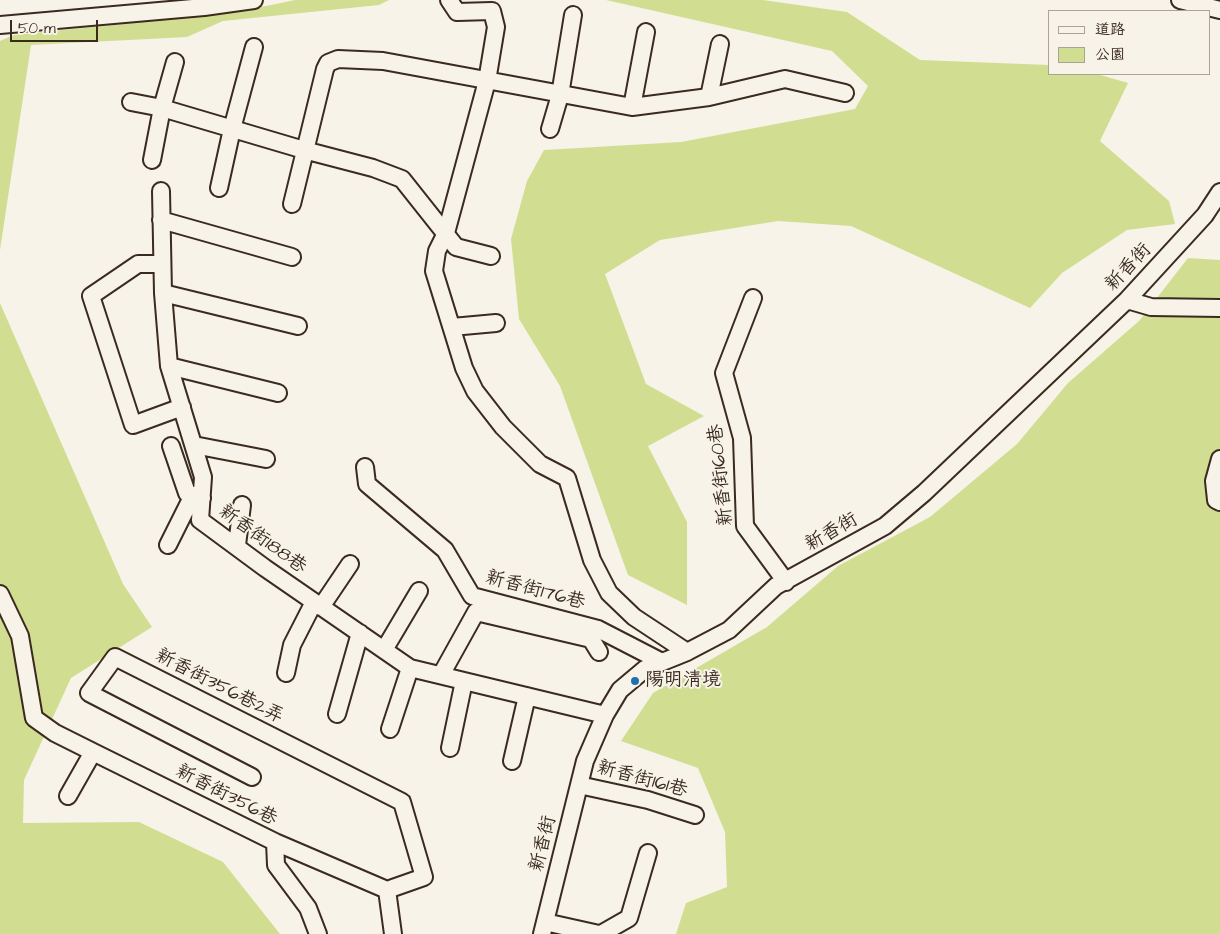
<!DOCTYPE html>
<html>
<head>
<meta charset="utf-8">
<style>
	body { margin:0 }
	#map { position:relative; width:1220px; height:934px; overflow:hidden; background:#f7f3e8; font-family:"Architects Daughter","LXGW WenKai TC",sans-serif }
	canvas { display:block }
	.legend { position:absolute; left:1048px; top:10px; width:162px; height:65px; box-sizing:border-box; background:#f7f3e8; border:1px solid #aca397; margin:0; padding:6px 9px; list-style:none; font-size:15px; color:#3b2a1e }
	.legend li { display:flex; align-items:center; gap:10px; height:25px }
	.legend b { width:25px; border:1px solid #aca397 }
	.scale { position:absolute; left:10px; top:20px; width:88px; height:22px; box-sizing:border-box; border:2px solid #3b2a1e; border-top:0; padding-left:6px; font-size:15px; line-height:18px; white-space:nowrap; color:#3b2a1e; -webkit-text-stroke:4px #f7f3e8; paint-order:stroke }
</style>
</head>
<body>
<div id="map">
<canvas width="1220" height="934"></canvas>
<ul class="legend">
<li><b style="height:6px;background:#f7f3e8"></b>道路</li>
<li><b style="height:14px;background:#d1de92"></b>公園</li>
</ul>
<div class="scale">50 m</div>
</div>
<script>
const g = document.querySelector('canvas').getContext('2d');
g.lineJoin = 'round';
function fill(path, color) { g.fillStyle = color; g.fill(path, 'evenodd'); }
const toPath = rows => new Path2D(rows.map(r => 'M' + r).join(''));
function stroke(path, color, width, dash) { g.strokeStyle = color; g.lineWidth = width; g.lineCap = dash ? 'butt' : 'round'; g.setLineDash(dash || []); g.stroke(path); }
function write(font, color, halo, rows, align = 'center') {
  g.font = font + ' "Architects Daughter","LXGW WenKai TC",sans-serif'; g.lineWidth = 4; g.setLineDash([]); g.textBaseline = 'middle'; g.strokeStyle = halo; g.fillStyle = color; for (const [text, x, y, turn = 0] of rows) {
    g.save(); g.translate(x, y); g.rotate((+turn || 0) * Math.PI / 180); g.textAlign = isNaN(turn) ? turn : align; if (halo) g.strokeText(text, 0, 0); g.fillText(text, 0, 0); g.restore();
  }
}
const green = toPath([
	[295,0,389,0,379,5,223,21,187,37,31,45,0,250,0,41,14,35,141,22,266,6],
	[606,0,763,0,847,12,920,60,1049,65,1049,74,1097,74,1128,83,1100,141,1169,201,1175,224,1127,230,1062,273,1030,308,851,226,778,221,660,240,605,274,646,384,704,416,648,446,687,522,687,605,628,575,560,386,519,319,511,239,527,181,544,150,681,142,855,109,868,86,832,51],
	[1188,258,1220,260,1220,934,676,934,686,903,727,887,725,832,698,768,621,741,653,693,767,627,838,566,930,517,1017,444,1068,383,1139,321],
	[0,303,123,584,152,627,71,678,24,780,23,823,139,822,223,862,280,934,0,934]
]);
const minor = toPath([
	[449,0,457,12,492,11,496,27,487,81,446,233,437,251,434,271,464,368,475,391,503,427,540,464,567,478,592,560,609,593,634,617,687,652],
	[1180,0,1220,10],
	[0,25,204,7,254,0],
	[709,97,720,44],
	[131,102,162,108,304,150,373,168,402,179,456,247,491,256],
	[632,107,646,32],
	[550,129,560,95,573,15],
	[152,160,162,108,175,62],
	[219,188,232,129,254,47],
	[161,191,163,293,169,366,203,477,200,520,265,568,410,668,605,715],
	[292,204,325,69,328,63,338,59,383,61,632,107,709,97,785,79,845,93],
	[161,220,292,257],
	[162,264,138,264,91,296,133,425,182,407],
	[163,293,298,326],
	[753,298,724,373,742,438,745,526,786,582],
	[1127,300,1151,307,1220,308],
	[452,327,496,323],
	[169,366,278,393],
	[194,445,266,459],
	[171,446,187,493,202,498],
	[1220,459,1214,481,1216,500,1220,502],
	[365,467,367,484,445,550,472,596,598,629,662,662],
	[168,545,189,503,202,498],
	[237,545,242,505],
	[0,594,20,636,34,718,55,733,93,752],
	[321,607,350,564],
	[384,650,419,591],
	[286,673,292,645,314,602],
	[441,675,476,612,591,639,599,652],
	[337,714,360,633],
	[390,729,410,668],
	[450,748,464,681],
	[512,761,527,696],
	[252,777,89,693,115,657,402,802,424,877,387,890,275,842],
	[579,785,648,800,695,815],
	[68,796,93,752,275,842,276,865,308,908,318,934],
	[387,890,393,934],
	[545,922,599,934],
	[542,934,585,761,605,715,620,690,645,669,687,652,729,630,776,586,885,526,924,493,1127,300,1205,215,1220,192],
	[601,934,629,918,648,853]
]);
const markers = [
	[635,681,5,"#1f6fb2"]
];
const streetNames = [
	["新香街",1129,268,-47],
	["新香街160巷",722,475,-96],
	["新香街",832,533,-30],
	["新香街188巷",262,540,36],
	["新香街176巷",535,591,15],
	["新香街356巷2弄",219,687,27],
	["新香街161巷",642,780,15],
	["新香街356巷",226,796,27],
	["新香街",544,844,-76]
];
const poiNames = [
	["陽明清境",645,681]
];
fill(green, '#d1de92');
stroke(minor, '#3b2a1e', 20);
stroke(minor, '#f7f3e8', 16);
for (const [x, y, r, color] of markers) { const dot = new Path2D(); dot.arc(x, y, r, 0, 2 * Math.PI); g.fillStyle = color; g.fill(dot); stroke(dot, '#f7f3e8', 2); }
write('19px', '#3b2a1e', '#f7f3e8', streetNames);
write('19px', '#3b2a1e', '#f7f3e8', poiNames, 'left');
</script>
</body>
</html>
